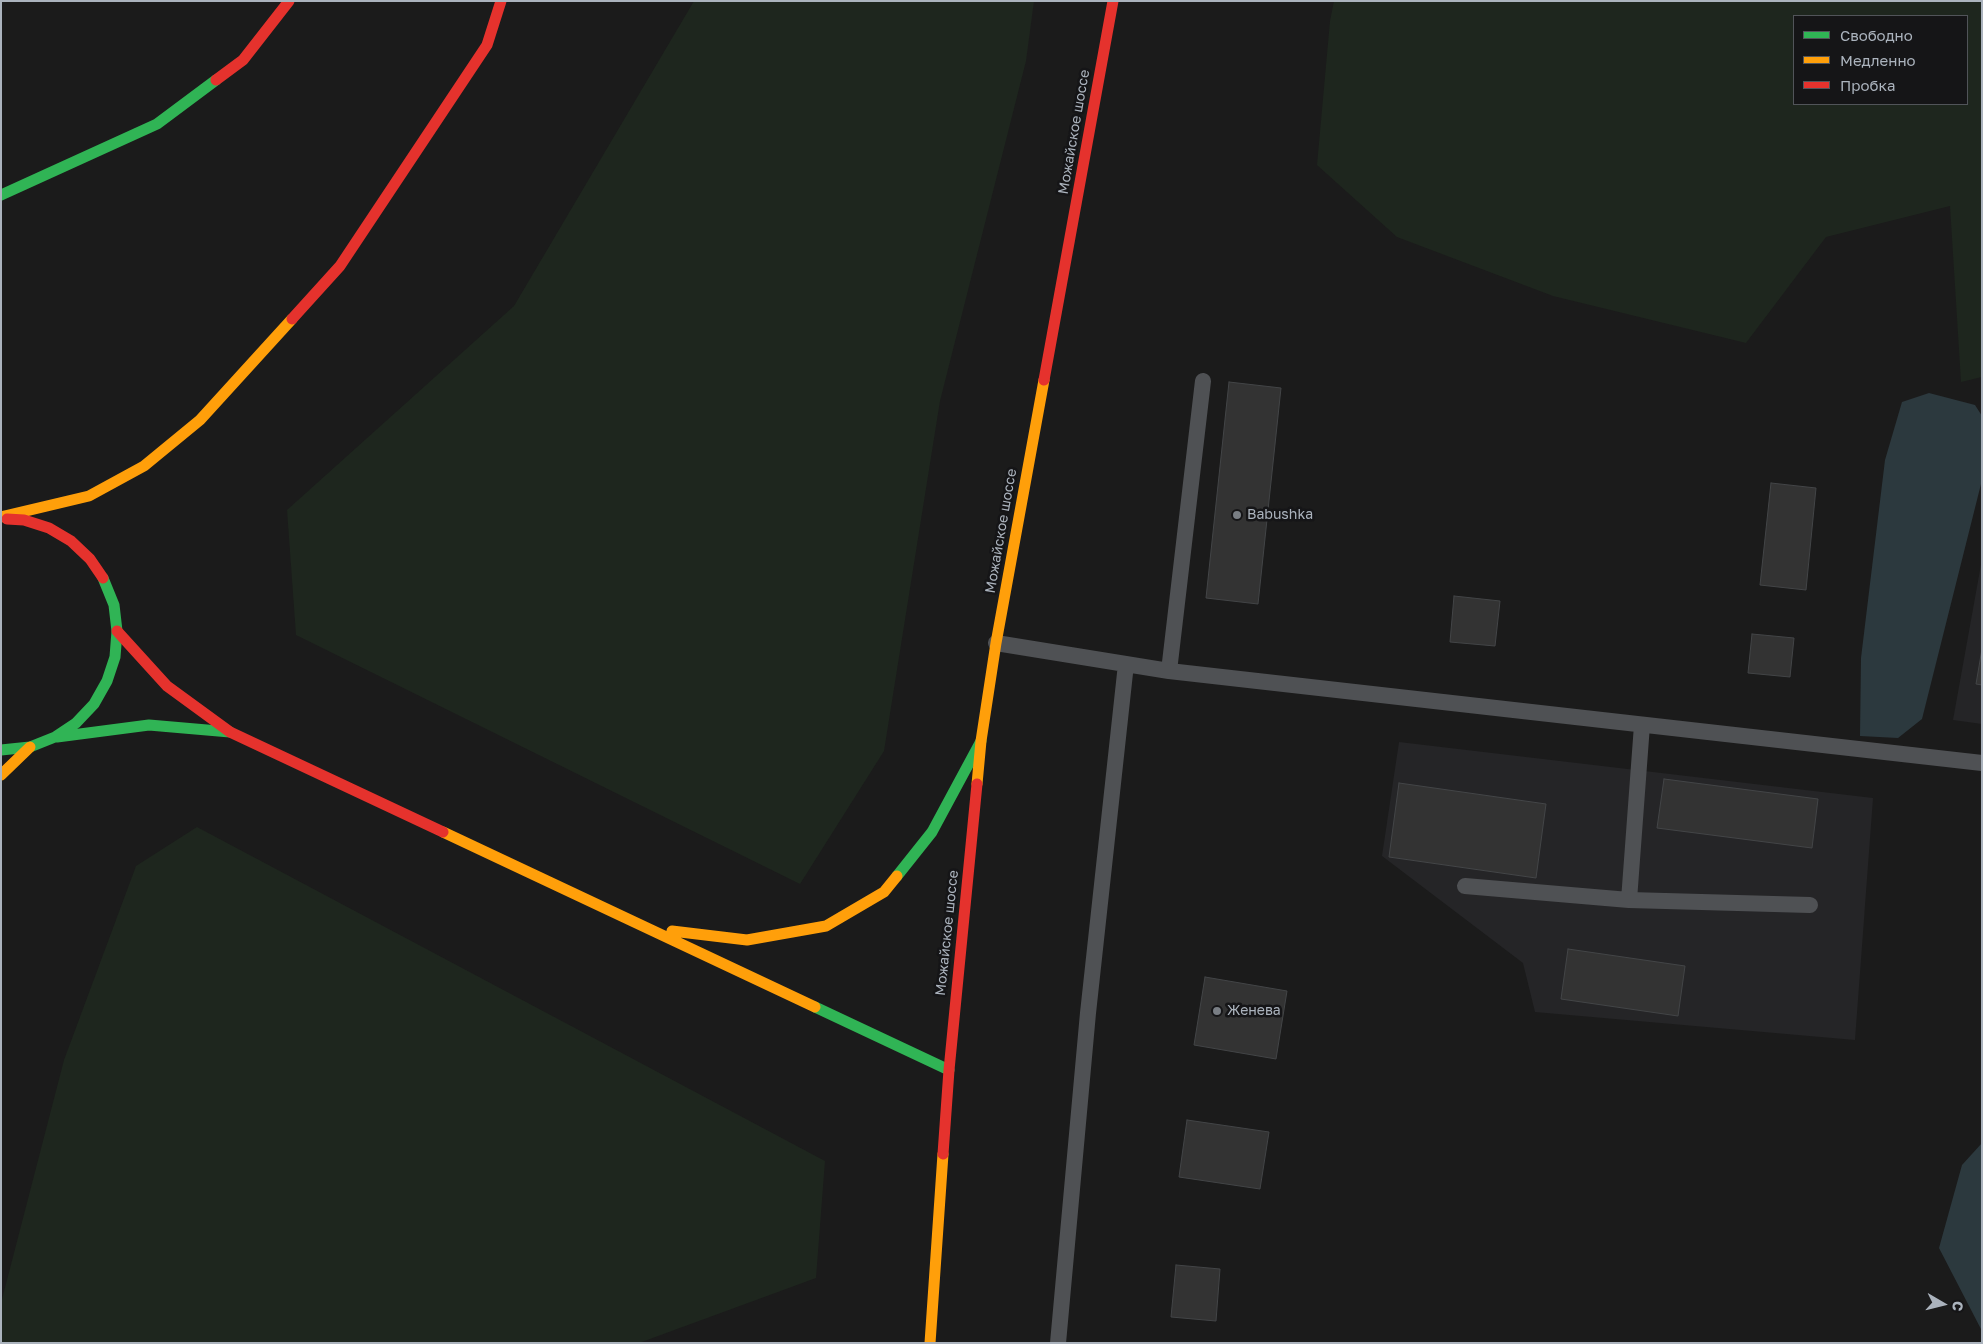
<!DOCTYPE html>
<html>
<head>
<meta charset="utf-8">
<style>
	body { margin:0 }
	#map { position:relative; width:1983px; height:1344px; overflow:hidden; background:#1b1b1b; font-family:"Golos Text",sans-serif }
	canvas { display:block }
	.frame { position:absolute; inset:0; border:2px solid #abb3bd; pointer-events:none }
	.legend { position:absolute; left:1793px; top:15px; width:175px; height:90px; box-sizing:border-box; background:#151517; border:1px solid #515459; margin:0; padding:6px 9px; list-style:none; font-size:15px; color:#abb3bd }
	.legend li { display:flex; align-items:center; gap:10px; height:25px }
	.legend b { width:25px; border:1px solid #515459 }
	.north { position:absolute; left:1918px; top:1279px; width:50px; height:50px; -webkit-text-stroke:4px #151517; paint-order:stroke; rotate:98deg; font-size:14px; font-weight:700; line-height:20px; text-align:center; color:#abb3bd }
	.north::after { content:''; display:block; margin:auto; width:18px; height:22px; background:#abb3bd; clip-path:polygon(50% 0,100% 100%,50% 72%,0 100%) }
</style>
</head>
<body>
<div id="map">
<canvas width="1983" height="1344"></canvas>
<div class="frame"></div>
<ul class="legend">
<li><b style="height:6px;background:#30b455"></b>Свободно</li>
<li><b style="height:6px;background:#ff9f0a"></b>Медленно</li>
<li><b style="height:6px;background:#e5322d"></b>Пробка</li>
</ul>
<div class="north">С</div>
</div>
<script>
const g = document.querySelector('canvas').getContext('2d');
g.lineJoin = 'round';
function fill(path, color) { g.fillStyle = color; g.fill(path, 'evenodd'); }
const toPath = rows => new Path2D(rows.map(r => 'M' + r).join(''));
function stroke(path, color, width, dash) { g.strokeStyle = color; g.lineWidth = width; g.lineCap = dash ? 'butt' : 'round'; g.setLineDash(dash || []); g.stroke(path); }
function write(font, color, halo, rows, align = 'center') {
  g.font = font + ' "Golos Text",sans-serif'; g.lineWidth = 5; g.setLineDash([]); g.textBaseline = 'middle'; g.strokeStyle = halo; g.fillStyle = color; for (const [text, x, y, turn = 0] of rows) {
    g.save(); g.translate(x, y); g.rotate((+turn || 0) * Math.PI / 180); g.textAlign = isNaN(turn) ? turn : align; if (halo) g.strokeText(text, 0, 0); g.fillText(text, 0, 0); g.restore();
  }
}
const built = toPath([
	[1982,559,1982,724,1953,720],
	[1399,742,1873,798,1855,1040,1535,1012,1523,963,1382,856]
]);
const green = toPath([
	[694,1,1034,1,1026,61,940,401,884,751,800,884,296,635,287,510,514,306],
	[1334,1,1982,1,1982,377,1961,382,1950,206,1826,237,1746,343,1553,296,1397,237,1317,165,1330,21],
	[1794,16,1967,16,1967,104,1794,104],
	[197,827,825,1161,816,1278,639,1343,1,1343,1,1303,64,1060,136,866]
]);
const water = toPath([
	[1929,393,1975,405,1982,416,1982,480,1922,719,1898,738,1860,736,1861,658,1885,460,1902,402],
	[1982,1143,1982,1331,1939,1248,1962,1165]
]);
const building = toPath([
	[1229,382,1281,388,1258,604,1206,598,1229,382],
	[1771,483,1816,488,1806,590,1760,585,1771,483],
	[1454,596,1500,601,1495,646,1450,642,1454,596],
	[1752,634,1794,638,1790,677,1748,673,1752,634],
	[1982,649,1982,685,1976,684,1982,649],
	[1664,779,1818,799,1812,848,1657,828,1664,779],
	[1399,783,1546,804,1536,878,1389,857,1399,783],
	[1568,949,1685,966,1678,1016,1561,999,1568,949],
	[1205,977,1287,991,1276,1059,1194,1045,1205,977],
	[1187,1120,1269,1132,1260,1189,1179,1177,1187,1120],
	[1176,1265,1220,1269,1216,1321,1171,1317,1176,1265]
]);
const lane = toPath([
	[996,643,1169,671,1982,763],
	[1169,671,1203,381],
	[1642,725,1629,900,1810,905],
	[1465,886,1629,900],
	[1058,1343,1088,1013,1126,664]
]);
const fast = toPath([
	[1,195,157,124,216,80],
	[57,737,149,725,230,732],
	[1,750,30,747,55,737,76,723,94,704,107,681,115,657,117,631,114,605,103,578],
	[897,876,932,832,981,741],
	[815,1007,949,1070]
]);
const slow = toPath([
	[1,517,89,496,144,466,200,420,292,319],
	[1,775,30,747],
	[977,784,981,741,996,643,1044,380],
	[443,832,815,1007],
	[672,931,747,940,826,926,884,892,897,876],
	[930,1343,943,1154]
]);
const jam = toPath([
	[216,80,243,60,289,1],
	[292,319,340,266,487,45,501,1],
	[1044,380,1113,1],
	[7,519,24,520,49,528,71,541,90,559,103,578],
	[117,631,167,686,230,732,443,832],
	[943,1154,949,1070,977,784]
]);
const markers = [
	[1237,515,5,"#797e84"],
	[1217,1011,5,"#797e84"]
];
const streetNames = [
	["Можайское шоссе",1074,132,-80],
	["Можайское шоссе",1001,531,-80],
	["Можайское шоссе",947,933,-84]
];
const poiNames = [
	["Babushka",1247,515],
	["Женева",1227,1011]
];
fill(built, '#252527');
fill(green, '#1e261e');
fill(water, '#2c393e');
fill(building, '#333');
stroke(building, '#434547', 1);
stroke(lane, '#4f5154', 16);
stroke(fast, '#30b455', 11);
stroke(slow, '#ff9f0a', 11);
stroke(jam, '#e5322d', 11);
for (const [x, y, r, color] of markers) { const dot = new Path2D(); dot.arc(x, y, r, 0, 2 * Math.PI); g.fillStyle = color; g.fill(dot); stroke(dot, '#151517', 2); }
write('14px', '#abb3bd', '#151517', streetNames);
write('14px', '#abb3bd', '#151517', poiNames, 'left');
</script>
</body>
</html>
